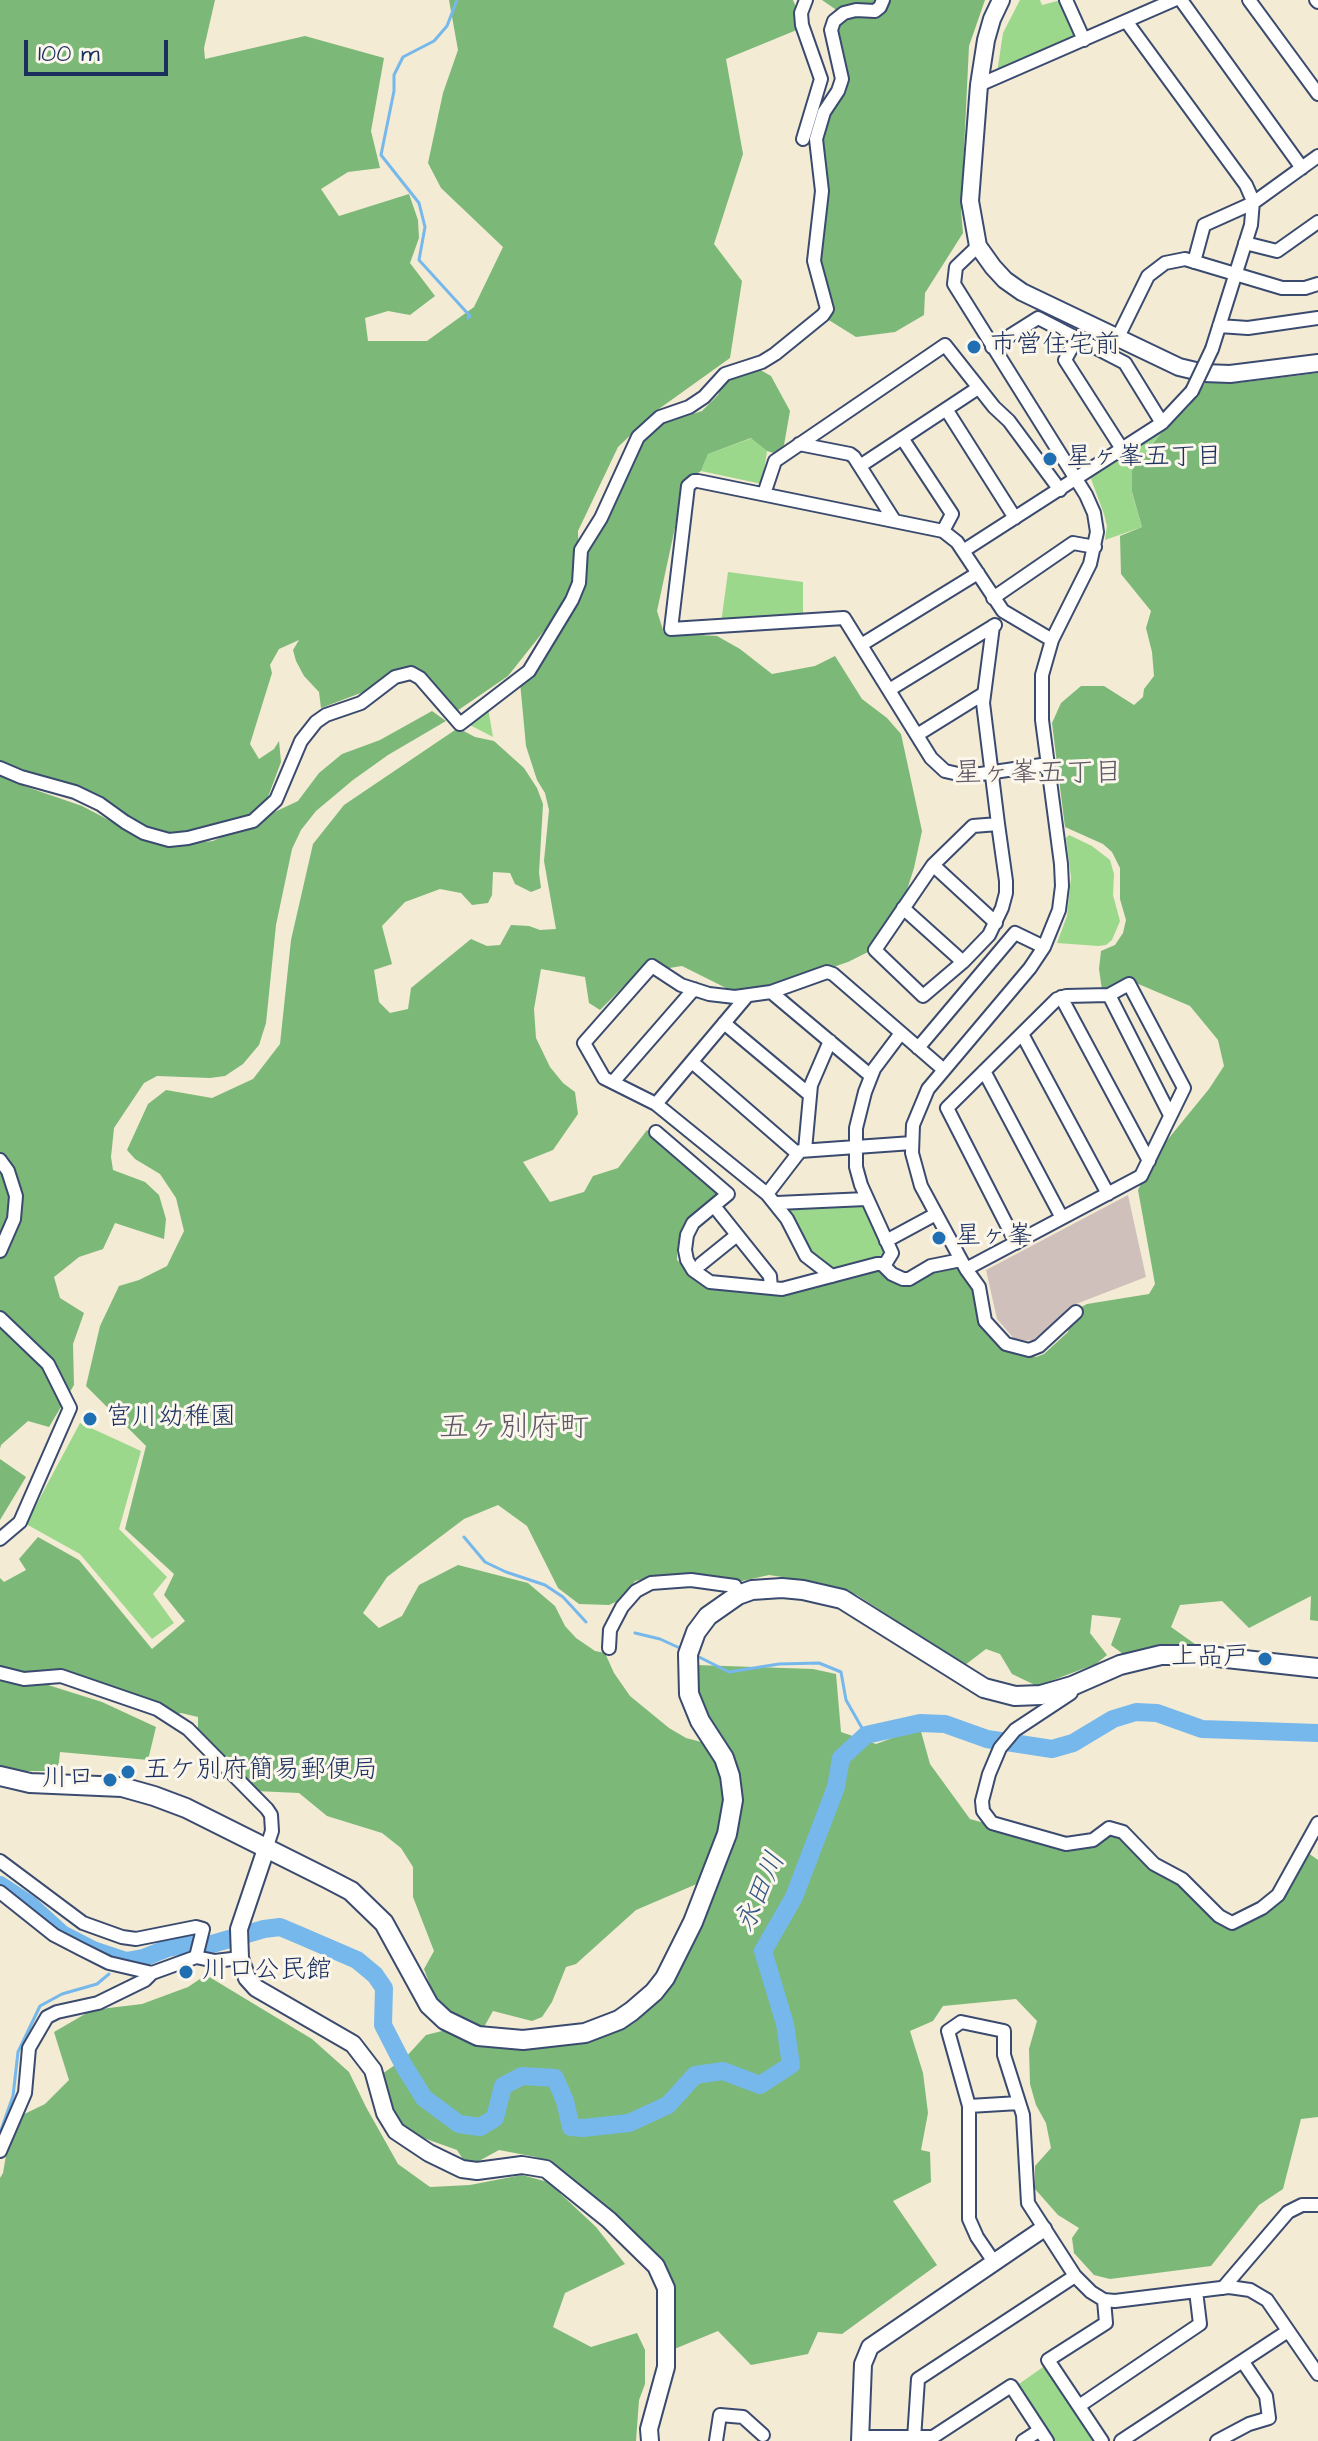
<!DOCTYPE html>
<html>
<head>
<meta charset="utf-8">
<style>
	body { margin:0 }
	#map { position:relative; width:1318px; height:2441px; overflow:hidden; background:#f3ebd4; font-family:"Architects Daughter",sans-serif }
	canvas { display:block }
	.scale { position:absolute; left:24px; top:40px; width:144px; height:36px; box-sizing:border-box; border:4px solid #1b2f5e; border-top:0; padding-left:10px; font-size:24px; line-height:28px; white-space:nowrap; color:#1b2f5e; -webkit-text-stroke:6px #fbf7ec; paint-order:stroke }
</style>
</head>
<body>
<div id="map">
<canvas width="1318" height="2441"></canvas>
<div class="scale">100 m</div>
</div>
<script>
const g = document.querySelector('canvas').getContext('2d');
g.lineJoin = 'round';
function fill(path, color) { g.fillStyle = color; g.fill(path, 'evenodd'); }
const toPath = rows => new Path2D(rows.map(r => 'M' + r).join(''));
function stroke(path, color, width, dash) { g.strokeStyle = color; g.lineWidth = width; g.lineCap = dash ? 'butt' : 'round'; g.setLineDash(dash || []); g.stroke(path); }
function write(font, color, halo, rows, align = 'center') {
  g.font = font + ' "Architects Daughter","Klee One",sans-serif'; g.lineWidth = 6; g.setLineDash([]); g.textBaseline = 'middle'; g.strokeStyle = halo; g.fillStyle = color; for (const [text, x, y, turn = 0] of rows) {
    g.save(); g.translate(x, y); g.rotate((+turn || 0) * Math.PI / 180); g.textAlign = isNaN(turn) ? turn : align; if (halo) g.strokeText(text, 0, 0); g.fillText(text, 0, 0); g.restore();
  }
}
const industrial = toPath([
	[1128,1195,1146,1277,1076,1304,1033,1340,1016,1341,997,1319,986,1270]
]);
const green = toPath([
	[1020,0,1040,0,1042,5,1061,0,1076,35,1075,39,997,73,1003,33],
	[1162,432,1132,470,1132,493,1142,527,1105,540,1107,526,1104,514,1090,476],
	[752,438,767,451,762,484,701,471,708,454],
	[728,572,803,582,803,617,721,623],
	[488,708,493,737,466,723],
	[1069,835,1092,846,1110,860,1114,874,1113,895,1120,921,1112,940,1106,945,1098,946,1057,943,1067,916,1071,877,1066,838],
	[860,1204,863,1206,887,1253,836,1272,815,1260,785,1211,787,1208],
	[80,1423,141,1451,119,1529,167,1577,153,1594,174,1623,152,1639,80,1554,26,1524],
	[1046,2365,1096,2441,1053,2441,1016,2386]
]);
const forest = toPath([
	[0,0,215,0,204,48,205,59,305,36,384,58,371,131,380,168,348,172,321,189,339,216,409,194,418,220,419,238,410,263,435,296,410,315,388,311,365,318,368,341,427,341,474,307,503,247,441,188,428,163,443,93,458,50,449,0,793,0,804,27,726,59,743,154,714,244,742,281,730,358,656,411,618,447,578,531,579,575,566,603,508,676,457,711,424,674,409,668,385,677,366,691,321,708,319,692,304,676,296,661,293,650,299,640,279,649,270,665,272,673,250,744,259,759,274,749,279,741,281,762,268,797,248,817,193,832,174,834,140,825,0,762],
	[822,0,985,0,969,46,961,211,963,233,925,293,924,315,895,332,856,337,824,317,812,263,821,187,814,142,838,92,835,9],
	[757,368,771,376,790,411,784,445,777,454,767,451,751,438,708,454,701,471,685,481,657,611,664,633,717,636,740,649,772,674,815,666,835,656,862,699,887,718,901,734,922,831,914,868,905,896,870,951,848,962,786,983,750,991,728,989,682,966,663,969,652,958,600,1010,589,1003,585,977,541,969,534,1009,536,1038,550,1067,563,1083,575,1092,578,1114,553,1150,523,1162,550,1202,584,1192,593,1176,618,1168,647,1130,718,1192,717,1198,689,1223,678,1242,677,1260,696,1276,718,1287,792,1293,875,1268,910,1284,937,1267,959,1266,974,1281,1003,1345,1036,1357,1044,1354,1068,1332,1072,1312,1087,1304,1149,1294,1155,1284,1138,1190,1155,1155,1209,1089,1224,1066,1218,1040,1190,1006,1129,980,1111,989,1102,990,1099,969,1101,951,1115,945,1123,933,1126,920,1120,899,1120,868,1112,852,1103,844,1065,827,1052,723,1061,703,1081,686,1104,686,1134,705,1143,697,1144,689,1154,676,1152,652,1146,628,1151,611,1121,574,1120,536,1142,527,1132,492,1132,470,1162,432,1188,407,1206,382,1237,383,1318,373,1318,1621,1310,1620,1311,1596,1249,1628,1222,1601,1180,1605,1171,1627,1202,1649,1160,1649,1123,1654,1111,1645,1121,1618,1092,1615,1090,1633,1107,1655,1096,1664,1037,1686,1012,1674,1000,1654,986,1649,965,1665,857,1595,821,1583,769,1575,742,1581,667,1574,635,1581,622,1599,609,1605,579,1604,558,1588,527,1526,498,1505,464,1519,387,1577,363,1613,379,1628,402,1616,419,1585,458,1565,528,1583,555,1606,565,1626,576,1638,595,1651,605,1653,614,1673,630,1696,669,1728,686,1738,705,1743,716,1763,723,1787,722,1809,718,1828,699,1883,636,1910,576,1964,566,1967,552,2002,542,2017,532,2021,493,2011,484,2027,461,2020,445,2007,433,1993,424,1969,434,1951,413,1897,413,1867,401,1848,382,1833,327,1816,299,1793,256,1791,198,1731,198,1717,181,1713,173,1715,108,1687,22,1676,0,1666,0,1578,4,1582,26,1570,19,1559,38,1537,79,1560,152,1649,185,1621,164,1595,174,1574,125,1529,146,1446,86,1386,100,1326,119,1286,139,1280,167,1266,184,1231,176,1198,160,1174,135,1159,127,1150,148,1104,166,1090,212,1098,253,1079,280,1044,291,940,313,844,344,805,458,728,475,737,494,741,524,768,537,788,543,804,539,873,541,888,531,892,515,884,510,873,493,872,492,895,488,903,472,905,461,893,440,889,405,902,382,926,392,964,374,970,379,1002,390,1013,408,1009,411,988,471,939,487,946,500,945,511,925,529,926,540,930,556,929,544,861,549,810,545,793,537,780,526,746,520,682,582,588,584,552,642,437,655,426,702,411,718,395,725,380],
	[432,711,446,721,388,755,353,780,316,811,301,830,292,849,276,925,266,1023,259,1045,243,1064,225,1076,210,1078,157,1076,144,1083,114,1128,111,1157,113,1170,145,1182,159,1195,166,1219,164,1239,115,1223,103,1249,79,1257,54,1277,60,1298,84,1313,73,1344,74,1385,49,1427,28,1421,1,1445,0,1449,0,774,24,786,82,806,124,828,166,846,213,841,298,801,319,773,342,754,380,740],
	[0,1459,26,1477,0,1520],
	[696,1665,813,1669,836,1674,841,1732,876,1744,920,1728,930,1764,970,1819,1076,1849,1090,1847,1105,1834,1114,1833,1152,1867,1187,1888,1218,1922,1255,1916,1308,1853,1318,1860,1318,2117,1301,2119,1283,2189,1259,2205,1211,2266,1110,2279,1094,2275,1074,2253,1072,2238,1079,2228,1058,2215,1035,2189,1035,2166,1051,2148,1046,2123,1036,2105,1030,2084,1029,2049,1037,2021,1016,1999,943,2006,933,2021,910,2031,923,2073,928,2113,921,2150,930,2152,931,2182,893,2201,937,2265,842,2334,818,2332,808,2354,751,2365,718,2331,667,2352,672,2281,655,2253,572,2183,536,2157,499,2150,468,2167,457,2150,404,2131,394,2111,382,2074,405,2058,426,2035,446,2030,485,2047,528,2048,651,2006,738,1815,694,1682],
	[0,1676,48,1685,102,1702,156,1727,148,1760,60,1752,58,1771,12,1771,0,1767],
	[206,1975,312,2039,349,2072,366,2107,398,2164,430,2187,470,2185,522,2175,548,2182,596,2227,625,2264,565,2293,553,2327,591,2347,637,2333,645,2350,645,2384,639,2400,636,2441,0,2441,0,2178,3,2173,12,2120,45,2104,69,2080,54,2032,92,2010,142,2004,188,1987]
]);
const stream = toPath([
	[457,0,447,26,434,41,403,57,394,75,394,91,381,155,419,203,425,227,419,260,470,316,468,318],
	[464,1537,485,1562,506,1572,545,1585,563,1597,586,1622],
	[635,1633,660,1639,684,1650],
	[695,1655,729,1672,779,1664,819,1663,841,1672,846,1700,866,1735],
	[0,2133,13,2096,18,2052,40,2006,62,1994,97,1984,109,1974]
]);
const river = toPath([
	[0,1885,29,1904,62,1934,93,1950,126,1961,143,1958,168,1948,191,1944,212,1944,264,1929,280,1927,299,1935,357,1960,375,1975,384,1988,383,2025,404,2066,424,2098,459,2124,480,2127,495,2118,503,2086,522,2076,555,2078,565,2101,571,2127,583,2128,629,2123,668,2105,695,2075,723,2071,760,2085,791,2065,785,2024,763,1951,794,1897,836,1787,841,1758,866,1735,920,1723,945,1724,987,1739,1052,1749,1073,1743,1113,1719,1136,1712,1157,1713,1202,1729,1318,1733]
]);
const street = toPath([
	[1066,0,1084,40],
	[1181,0,1302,168],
	[1249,0,1318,94],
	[1316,0,1318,2],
	[1126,21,1246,185,1253,201,1251,225,1212,349],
	[979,85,1174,0],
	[803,139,821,79,802,25,801,13,806,0],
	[1245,243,1277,251,1318,222],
	[978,246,956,267,954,284,1086,495,1094,513,1097,532,1090,564,1052,640,1042,675,1042,720,1061,864,1062,886,1059,910,1044,947,1030,968,928,1089,913,1125,912,1153,921,1186,966,1269,1141,1176,1184,1088,1129,984,1109,995],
	[1194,262,1204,225,1253,203,1318,156],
	[1219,326,1248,328,1318,318],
	[1077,338,1065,360,1122,449],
	[1117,339,1148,276,1165,263,1185,259,1282,288,1305,288,1318,284],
	[992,347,1038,318,1125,363,1162,423],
	[946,409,1015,518],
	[902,438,952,514,943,531],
	[799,444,850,454,854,457,894,520],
	[860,466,978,388],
	[764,494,775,461,945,345,994,407,1009,421,1060,490],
	[963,551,1162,423,1192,391],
	[993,598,1073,543,1095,547],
	[993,626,983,703,998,824,1006,881,1006,893,1002,908,989,935,963,962,923,996,875,950,933,865,973,826,998,824],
	[861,645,978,573],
	[889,690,995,625],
	[917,735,983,694],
	[1048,764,967,776,945,771,931,758,844,618,671,629,688,486,694,481,698,481,943,531,957,542,1003,611,1052,640],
	[0,768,21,777,75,792,100,804,125,822,144,833,169,840,188,838,253,821,276,800,301,741,316,722,326,715,361,703,395,677,411,673,420,678,460,724,529,671,572,600,579,583,581,550,601,518,638,437,660,417,689,407,704,397,725,374,762,362,775,354,823,315,827,309,814,261,822,191,816,139,824,112,838,91,842,79,831,30,834,21,844,13,856,10,875,11,880,7,883,0],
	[933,865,996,923],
	[903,908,963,962],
	[771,992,871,1076],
	[1061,997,1149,1161],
	[724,1023,810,1095],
	[1022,1034,1108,1194],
	[918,1048,1015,933,1044,947],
	[692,1062,798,1154],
	[984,1071,1062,1218],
	[613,1082,694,989],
	[656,1104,747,996],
	[656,1132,728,1194,693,1223,687,1235,685,1250,687,1260,693,1270,710,1282,782,1289,877,1264,882,1264,892,1274,903,1279,909,1279,931,1266,961,1260],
	[805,1150,811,1085,830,1041],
	[0,1160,8,1171,16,1196,14,1219,0,1251],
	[767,1194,800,1151,912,1143],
	[777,1203,866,1199],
	[718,1211,770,1276,771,1288],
	[886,1241,936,1214],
	[1016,1243,947,1108,1057,999,1066,996,1109,995,1170,1115],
	[701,1264,737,1235],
	[884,1266,892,1253,861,1185,856,1167,856,1128,865,1092,874,1069,901,1033],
	[966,1269,979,1287,985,1321,1006,1344,1029,1350,1039,1346,1076,1312],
	[832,1276,806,1256,787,1219,767,1194,656,1104,604,1078,584,1043,652,966,681,985,709,994,735,997,771,992,827,972,833,974,944,1070],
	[0,1318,48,1364,70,1408,20,1522,0,1539],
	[609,1648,610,1630,622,1607,636,1591,651,1583,691,1580,720,1584,735,1586,738,1595],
	[0,1673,24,1679,61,1676,157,1709,188,1729,267,1809,271,1815,272,1831,266,1849],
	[1072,1687,1071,1693,1015,1730,1000,1748,989,1774,982,1801,983,1811,992,1823,1066,1844,1093,1840,1109,1828,1123,1832,1154,1864,1182,1879,1219,1916,1232,1923,1262,1908,1278,1895,1318,1823],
	[0,1861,83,1923,122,1937,136,1939,196,1927,203,1929,196,1957],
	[0,1892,54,1935,81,1949,109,1963,152,1973],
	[969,2106,1019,2103],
	[0,2151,25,2093,29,2048,47,2017,57,2012,98,2003,145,1980,152,1973,196,1957,215,1961,240,1958],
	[994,2262,977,2237,969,2219,969,2106,948,2031,961,2022,1004,2031,1004,2055,1023,2115,1028,2203,1075,2276,1091,2292,1104,2300,1115,2301,1229,2287,1250,2290,1267,2300,1318,2374],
	[1223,2288,1288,2212,1302,2205,1318,2205],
	[1079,2406,1200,2324,1196,2291],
	[861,2437,933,2437,1011,2386,1047,2441],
	[914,2439,918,2379,1075,2276],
	[716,2441,720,2415,743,2417,763,2435],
	[1023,2441,1040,2430],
	[1102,2441,1048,2360,1106,2323,1104,2300],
	[1121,2441,1288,2331],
	[1217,2441,1249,2424,1269,2418,1266,2396,1243,2362]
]);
const secondary = toPath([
	[1001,0,992,19,986,40,979,85,970,201,978,246,993,267,1005,280,1022,292,1179,367,1204,373,1230,374,1318,363],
	[266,1849,239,1929,240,1958,247,1978,256,1988,353,2044,373,2070,385,2113,396,2131,429,2153,462,2169,477,2171,522,2165,546,2169,609,2220,656,2266,666,2288,666,2367,649,2429,650,2441],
	[860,2441,863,2364,870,2347,1043,2229]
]);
const primary = toPath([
	[0,1776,30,1783,122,1787,154,1796,186,1808,328,1879,351,1891,384,1923,429,2005,445,2020,478,2036,523,2040,585,2033,619,2020,632,2011,654,1992,665,1978,693,1922,727,1834,733,1800,730,1776,724,1758,700,1721,689,1694,688,1654,696,1632,708,1616,738,1595,752,1590,782,1588,803,1590,842,1599,984,1688,1015,1696,1041,1695,1072,1686,1120,1665,1161,1655,1199,1655,1318,1668]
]);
const streetBridge = toPath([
	[1192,391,1212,349]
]);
const markers = [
	[974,347,8,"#1f6fb2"],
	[1050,459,8,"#1f6fb2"],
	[939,1238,8,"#1f6fb2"],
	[90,1419,8,"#1f6fb2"],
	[1265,1659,8,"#1f6fb2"],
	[128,1772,8,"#1f6fb2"],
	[110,1780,8,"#1f6fb2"],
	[186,1972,8,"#1f6fb2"]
];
const poiNames = [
	["市営住宅前",990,347],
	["星ヶ峯五丁目",1066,459],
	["星ヶ峯",955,1238],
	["宮川幼稚園",106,1419],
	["上品戸",1249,1659,"right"],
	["五ケ別府簡易郵便局",144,1772],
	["川口",94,1780,"right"],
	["川口公民館",202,1972]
];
const neighbourhoodNames = [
	["星ヶ峯五丁目",1038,775]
];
const waterNames = [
	["永田川",762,1893,-66]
];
const quarterNames = [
	["五ヶ別府町",514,1430]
];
fill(industrial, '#d0c0bc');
fill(green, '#9bd88c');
fill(forest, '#7cb878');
stroke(stream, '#76b8eb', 3);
stroke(river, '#76b8eb', 18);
stroke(street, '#3b4b70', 16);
stroke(secondary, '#3b4b70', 20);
stroke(primary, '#3b4b70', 22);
stroke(street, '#fff', 12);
stroke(secondary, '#fff', 16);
stroke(primary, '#fff', 18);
stroke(streetBridge, '#3b4b70', 16, []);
stroke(streetBridge, '#fff', 12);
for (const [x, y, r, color] of markers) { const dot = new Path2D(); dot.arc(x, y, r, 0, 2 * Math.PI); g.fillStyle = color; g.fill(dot); stroke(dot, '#fbf7ec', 3); }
write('26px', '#1b2f5e', '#fbf7ec', poiNames, 'left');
write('28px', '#605967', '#fbf7ec', neighbourhoodNames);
write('italic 28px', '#365888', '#fbf7ec', waterNames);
write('30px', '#605967', '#fbf7ec', quarterNames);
</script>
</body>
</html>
